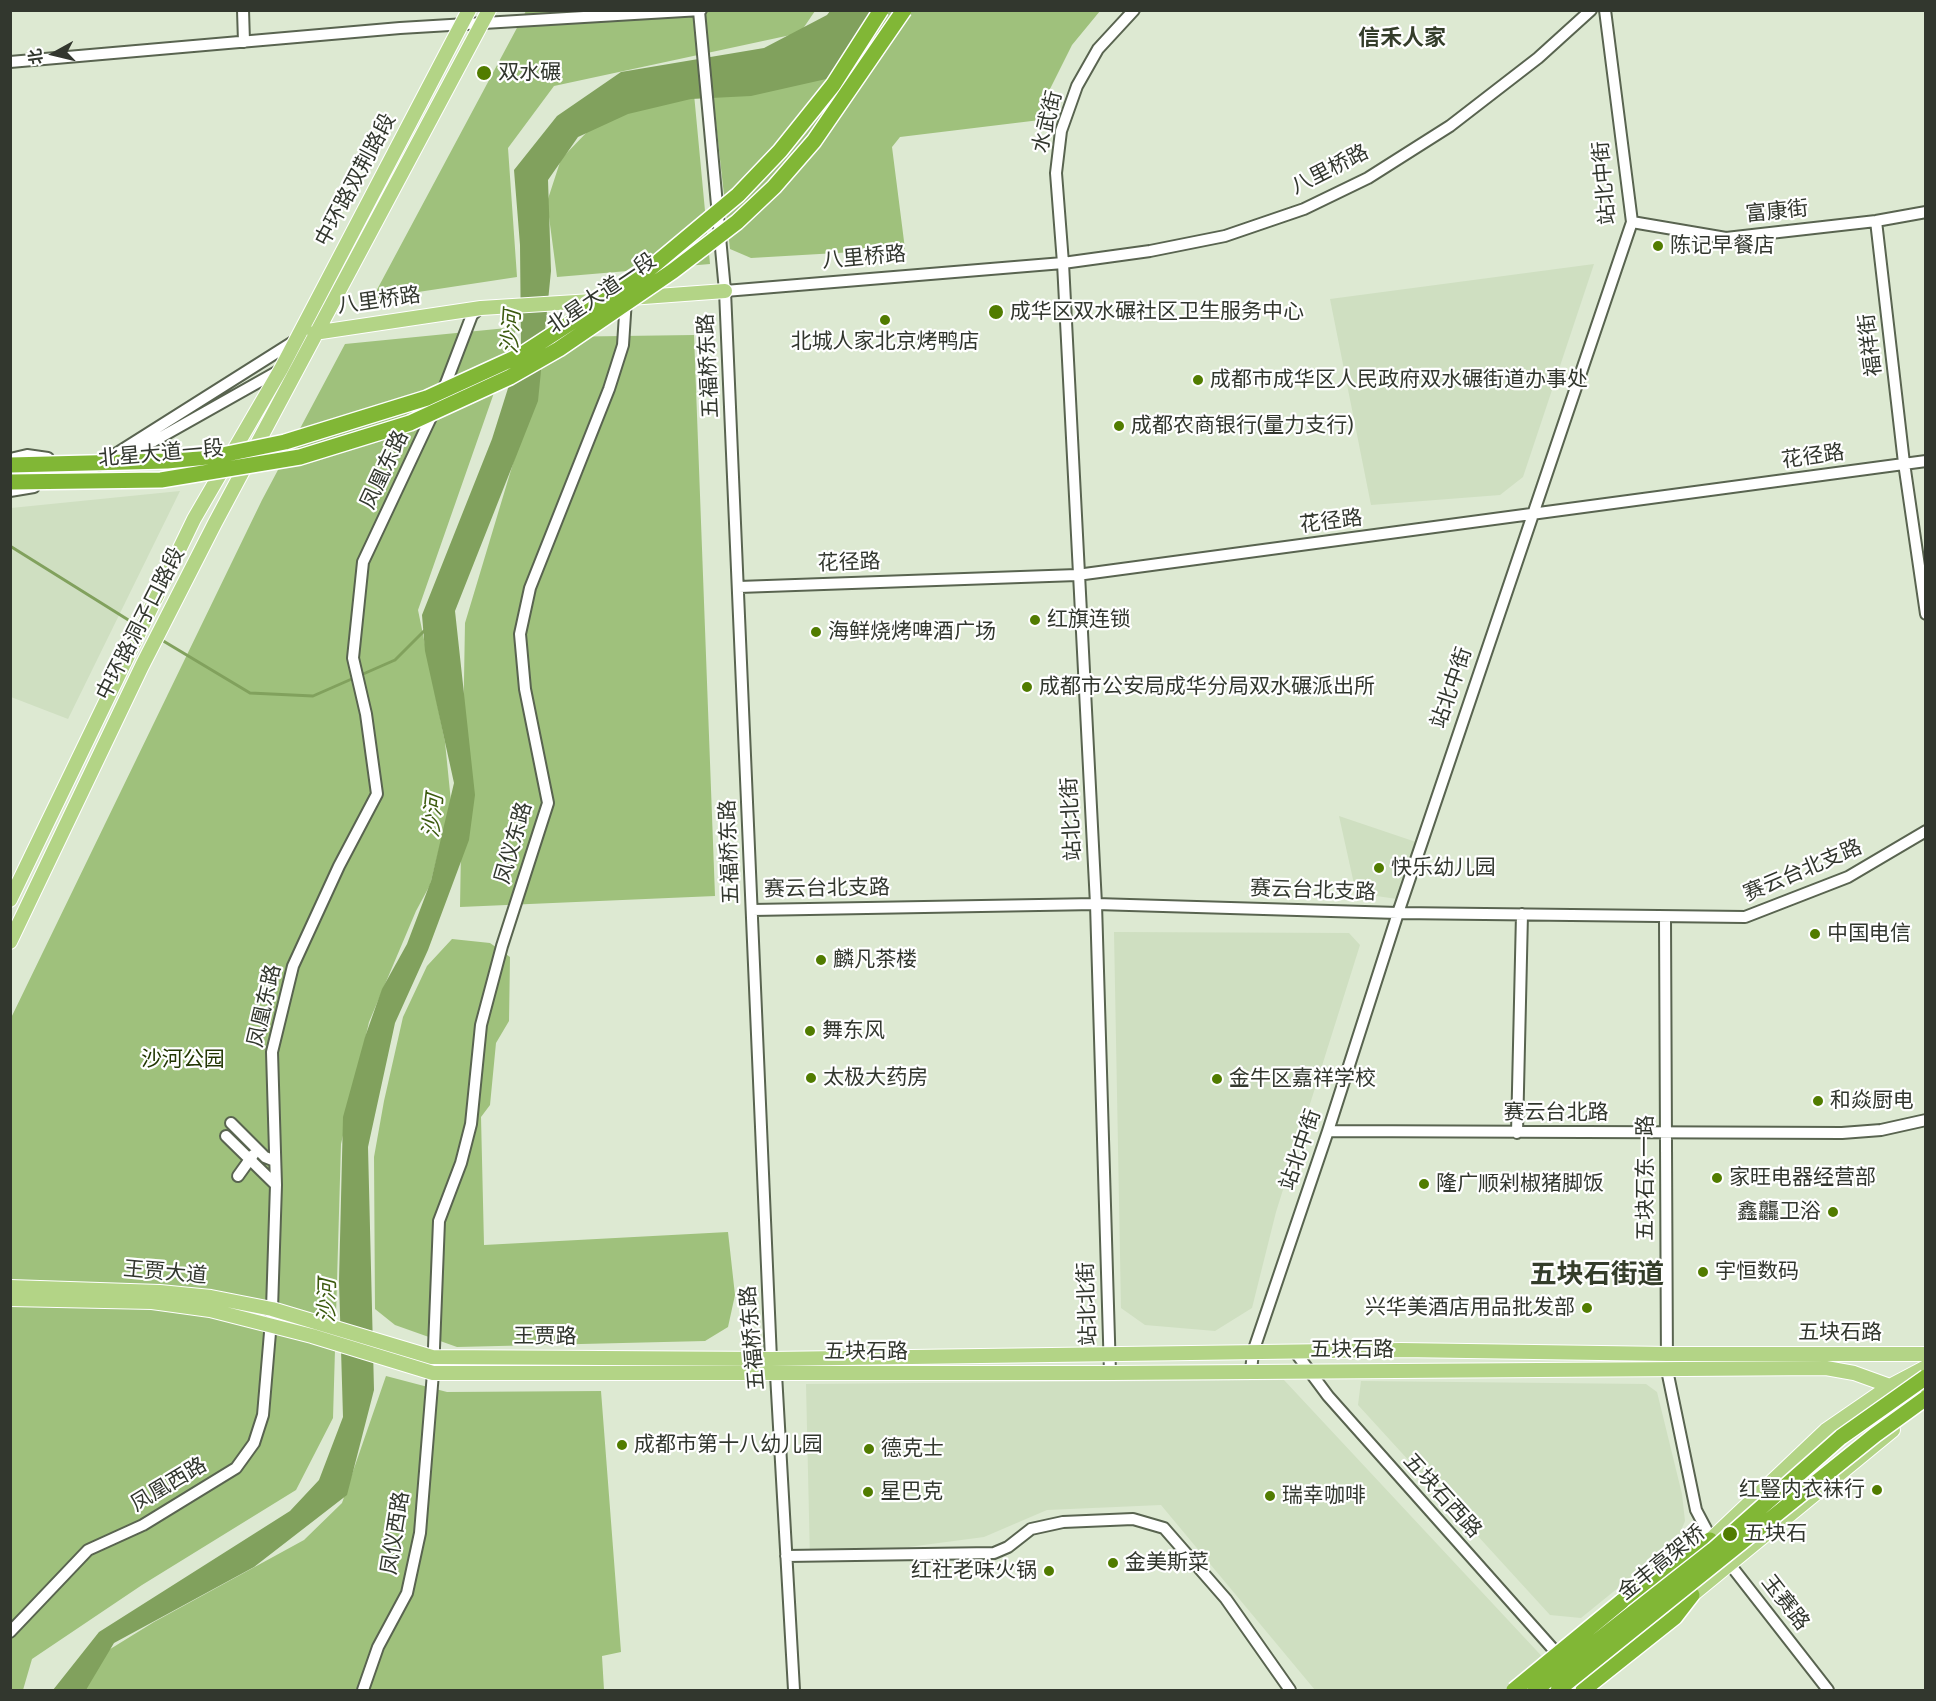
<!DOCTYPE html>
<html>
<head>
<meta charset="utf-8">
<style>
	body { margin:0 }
	#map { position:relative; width:1936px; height:1701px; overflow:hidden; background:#dde9d2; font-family:"Fira Sans Condensed","Noto Sans SC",sans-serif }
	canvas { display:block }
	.frame { position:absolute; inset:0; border:12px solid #32372e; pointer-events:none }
	.north { position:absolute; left:24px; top:24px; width:60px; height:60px; -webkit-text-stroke:4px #fff; paint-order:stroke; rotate:262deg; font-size:16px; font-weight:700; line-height:24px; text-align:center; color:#32372e }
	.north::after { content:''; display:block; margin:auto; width:21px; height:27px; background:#32372e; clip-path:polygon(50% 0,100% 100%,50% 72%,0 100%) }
</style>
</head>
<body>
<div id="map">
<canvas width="1936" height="1701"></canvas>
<div class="frame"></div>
<div class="north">北</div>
</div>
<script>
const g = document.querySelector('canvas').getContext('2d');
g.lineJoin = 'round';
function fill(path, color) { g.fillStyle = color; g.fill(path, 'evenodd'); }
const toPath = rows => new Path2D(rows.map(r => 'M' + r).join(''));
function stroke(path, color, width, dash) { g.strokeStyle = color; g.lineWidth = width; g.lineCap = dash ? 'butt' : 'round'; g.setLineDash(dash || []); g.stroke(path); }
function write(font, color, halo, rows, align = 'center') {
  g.font = font + ' "Fira Sans Condensed","Noto Sans SC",sans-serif'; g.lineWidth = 4.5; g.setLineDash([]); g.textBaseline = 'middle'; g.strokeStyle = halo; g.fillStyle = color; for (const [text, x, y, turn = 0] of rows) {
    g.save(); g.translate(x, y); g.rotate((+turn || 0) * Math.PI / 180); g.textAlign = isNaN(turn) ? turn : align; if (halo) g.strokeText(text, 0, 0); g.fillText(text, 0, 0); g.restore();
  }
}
const built = toPath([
	[1594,264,1523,477,1500,495,1371,505,1330,299],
	[180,491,68,719,11,697,11,508],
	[1339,816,1416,842,1397,899,1356,893],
	[1114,932,1349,933,1360,945,1276,1212,1252,1308,1215,1331,1145,1325,1121,1308],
	[1284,1380,1550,1665,1517,1690,1315,1690,1161,1505,1047,1510,984,1537,810,1560,806,1384],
	[1361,1381,1646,1384,1657,1392,1682,1494,1685,1521,1677,1540,1581,1618,1550,1615,1358,1405]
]);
const green = toPath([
	[526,11,815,11,800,33,554,86,508,148,517,277,372,299],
	[866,11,1100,11,1072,45,1048,93,1040,120,900,137,892,147,905,249,751,258,730,249,713,96],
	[694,94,710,264,557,277,547,202,561,159,588,131,626,105],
	[517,327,418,610,445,742,451,802,430,885,416,911,369,1022,341,1144,333,1418,296,1490,142,1585,32,1659,23,1690,10,1690,10,1020,262,500,345,344],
	[694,335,715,896,460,907,465,623,551,337],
	[452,939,490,943,510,957,509,1021,496,1043,490,1105,481,1117,484,1245,728,1232,735,1295,728,1327,705,1341,457,1347,395,1325,375,1309,374,1157,384,1101,403,1017,427,966],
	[386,1376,447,1392,601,1391,621,1652,602,1656,604,1690,84,1690,107,1651,154,1622,304,1540,342,1503]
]);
const water = toPath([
	[830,11,888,11,844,75,751,96,691,99,628,114,578,137,548,180,551,271,538,401,455,611,475,795,469,840,428,950,395,1023,368,1147,374,1390,347,1495,254,1567,114,1643,86,1690,53,1690,99,1632,290,1511,319,1480,343,1417,339,1281,343,1117,365,1037,382,989,407,944,431,881,454,783,425,651,422,615,492,439,521,347,520,245,514,170,557,116,621,72,764,48,827,15]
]);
const stream = toPath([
	[10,546,138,626],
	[160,639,250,693,313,696,395,660,426,629]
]);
const minor = toPath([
	[243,10,244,42],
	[699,11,725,291,771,1359,776,1374,794,1690],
	[10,62,400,28,701,10],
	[1876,221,1904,463,1926,614],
	[1632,222,1726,238,1876,221,1926,212],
	[725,291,1063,263,1150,251,1225,236,1304,209,1368,178,1450,126,1538,58,1591,10],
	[443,391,472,315,480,308],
	[131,450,154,441,280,370],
	[10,459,27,455,48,458],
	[18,475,80,470],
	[72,478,84,474,293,342],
	[10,491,34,487],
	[739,587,1077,575,1926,461],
	[752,910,1096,904,1398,913,1745,917,1848,877,1926,831],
	[1665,918,1667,1370,1696,1510,1714,1544],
	[231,1123,265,1157,275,1161],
	[1328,1131,1842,1133,1881,1130,1926,1120],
	[1517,1133,1522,914],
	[226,1136,276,1185],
	[238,1176,253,1155],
	[1296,1353,1328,1396,1561,1658],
	[1251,1371,1253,1352,1328,1131,1398,913,1632,222,1605,10],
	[1110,1373,1096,904,1063,263,1056,173,1061,131,1077,86,1098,49,1134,10],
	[786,1556,994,1553,1008,1547,1031,1529,1063,1522,1133,1519,1164,1528,1226,1599,1290,1690],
	[1725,1558,1828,1690],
	[10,1632,88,1550,143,1525,236,1468,254,1443,263,1415,272,1309,276,1185,272,1052,293,966,339,866,377,794,366,714,353,658,363,562,434,411],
	[363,1690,378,1647,407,1593,420,1533,433,1373,439,1221,461,1163,471,1124,481,1025,502,946,548,803,525,689,520,634,530,588,609,389,623,345,626,299]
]);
const major = toPath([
	[630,298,725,291],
	[314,333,481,308,608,300],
	[10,900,194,519,281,369,469,10],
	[10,942,142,666,215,523,489,10],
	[10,1287,160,1292,211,1297,272,1309,432,1357,771,1359,1401,1350,1667,1354,1926,1354],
	[10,1299,152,1302,210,1310,312,1336,433,1373,1110,1373,1826,1368,1854,1373,1890,1386,1926,1391],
	[1649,1592,1710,1540,1826,1430,1890,1386,1926,1367],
	[1623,1647,1692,1595,1893,1430]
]);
const highway = toPath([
	[1621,1602,1671,1562,1710,1540],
	[1583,1690,1675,1617,1692,1595]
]);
const highwayBridge = toPath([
	[10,465,167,461,217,456,285,442,427,398,521,355,635,281,738,195,780,151,833,85,881,10],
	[10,482,161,480,300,457,410,423,510,377,559,349,673,271,737,222,774,187,814,141,904,10],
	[1514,1690,1621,1602],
	[1535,1690,1713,1550,1841,1437,1926,1377],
	[1558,1690,1875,1435,1926,1398]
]);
const markers = [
	[484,73,8,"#517c00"],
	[1658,246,6,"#517c00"],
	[996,312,8,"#517c00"],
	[885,320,6,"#517c00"],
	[1198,380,6,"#517c00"],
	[1119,426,6,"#517c00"],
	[1035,620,6,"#517c00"],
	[816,632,6,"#517c00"],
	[1027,687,6,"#517c00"],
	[1379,868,6,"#517c00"],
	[1815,934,6,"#517c00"],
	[821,960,6,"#517c00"],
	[810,1031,6,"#517c00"],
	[811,1078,6,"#517c00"],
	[1217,1079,6,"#517c00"],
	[1818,1101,6,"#517c00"],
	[1717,1178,6,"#517c00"],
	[1424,1184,6,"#517c00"],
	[1833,1212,6,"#517c00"],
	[1703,1272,6,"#517c00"],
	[1587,1308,6,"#517c00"],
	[622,1445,6,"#517c00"],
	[869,1449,6,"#517c00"],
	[1877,1490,6,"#517c00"],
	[868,1492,6,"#517c00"],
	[1270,1496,6,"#517c00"],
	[1730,1534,8,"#517c00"],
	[1113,1563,6,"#517c00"],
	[1049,1571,6,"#517c00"]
];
const poiNames = [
	["双水碾",498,73],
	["陈记早餐店",1670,246],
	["成华区双水碾社区卫生服务中心",1010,312],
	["北城人家北京烤鸭店",885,342,"center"],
	["成都市成华区人民政府双水碾街道办事处",1210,380],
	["成都农商银行(量力支行)",1131,426],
	["红旗连锁",1047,620],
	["海鲜烧烤啤酒广场",828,632],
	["成都市公安局成华分局双水碾派出所",1039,687],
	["快乐幼儿园",1391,868],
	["中国电信",1827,934],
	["麟凡茶楼",833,960],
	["舞东风",822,1031],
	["太极大药房",823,1078],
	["金牛区嘉祥学校",1229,1079],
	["和焱厨电",1830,1101],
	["家旺电器经营部",1729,1178],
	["隆广顺剁椒猪脚饭",1436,1184],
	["鑫龘卫浴",1821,1212,"right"],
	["宇恒数码",1715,1272],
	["兴华美酒店用品批发部",1575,1308,"right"],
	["成都市第十八幼儿园",634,1445],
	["德克士",881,1449],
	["红豎内衣袜行",1865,1490,"right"],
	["星巴克",880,1492],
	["瑞幸咖啡",1282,1496],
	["五块石",1744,1534],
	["金美斯菜",1125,1563],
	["红社老味火锅",1037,1571,"right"]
];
const streetNames = [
	["水武街",1048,122,-76],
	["八里桥路",1330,170,-27],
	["中环路双荆路段",356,180,-62],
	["站北中街",1605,183,-95],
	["富康街",1777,212,-6],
	["八里桥路",864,258,-5],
	["北星大道一段",602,294,-34],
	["八里桥路",379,301,-8],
	["福祥街",1871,345,-97],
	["五福桥东路",709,366,-93],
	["北星大道一段",161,454,-5],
	["花径路",1813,457,-8],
	["凤凰东路",385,470,-65],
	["花径路",1331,522,-7],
	["花径路",849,563,-2],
	["中环路洞子口路段",141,624,-63],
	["站北中街",1452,688,-71],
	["站北北街",1072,819,-93],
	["凤仪东路",514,843,-74],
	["五福桥东路",730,852,-92],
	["赛云台北支路",1803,871,-23],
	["赛云台北支路",827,889,-1],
	["赛云台北支路",1313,891,2],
	["凤凰东路",265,1006,-77],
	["赛云台北路",1556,1113],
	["站北中街",1301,1150,-71],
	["五块石东一路",1646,1178,-90],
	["王贾大道",165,1273,5],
	["站北北街",1088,1304,-92],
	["五块石路",1840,1333],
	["王贾路",545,1337],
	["五福桥东路",753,1338,-95],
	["五块石路",1352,1350],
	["五块石路",866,1352],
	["凤凰西路",169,1485,-31],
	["五块石西路",1442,1496,48],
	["凤仪西路",396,1533,-81],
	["金丰高架桥",1662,1563,-39],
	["玉赛路",1785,1603,52]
];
const parkNames = [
	["沙河公园",183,1060]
];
const neighbourhoodNames = [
	["信禾人家",1402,39]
];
const waterNames = [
	["沙河",512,332,-86],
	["沙河",434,816,-84],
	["沙河",328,1301,-89]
];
const districtNames = [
	["五块石街道",1597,1275]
];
fill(built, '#cfdfc1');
fill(green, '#9fc17c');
fill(water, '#81a15d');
stroke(stream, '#81a15d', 3);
stroke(minor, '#596450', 14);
stroke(major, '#fff', 16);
stroke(highway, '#fff', 18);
stroke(minor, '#fff', 10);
stroke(major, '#b3d486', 14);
stroke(highway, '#81b736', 15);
stroke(highwayBridge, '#fff', 18, []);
stroke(highwayBridge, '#81b736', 15);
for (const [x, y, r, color] of markers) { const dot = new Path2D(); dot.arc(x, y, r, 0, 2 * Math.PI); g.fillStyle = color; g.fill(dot); stroke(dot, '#fff', 2); }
write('21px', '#32372e', '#fff', poiNames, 'left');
write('21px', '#32372e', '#fff', streetNames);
write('21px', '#223703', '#fff', parkNames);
write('bold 22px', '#343d2a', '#fff', neighbourhoodNames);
write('italic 22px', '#3c5a0f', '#fff', waterNames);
write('bold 27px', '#343d2a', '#fff', districtNames);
</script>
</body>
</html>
